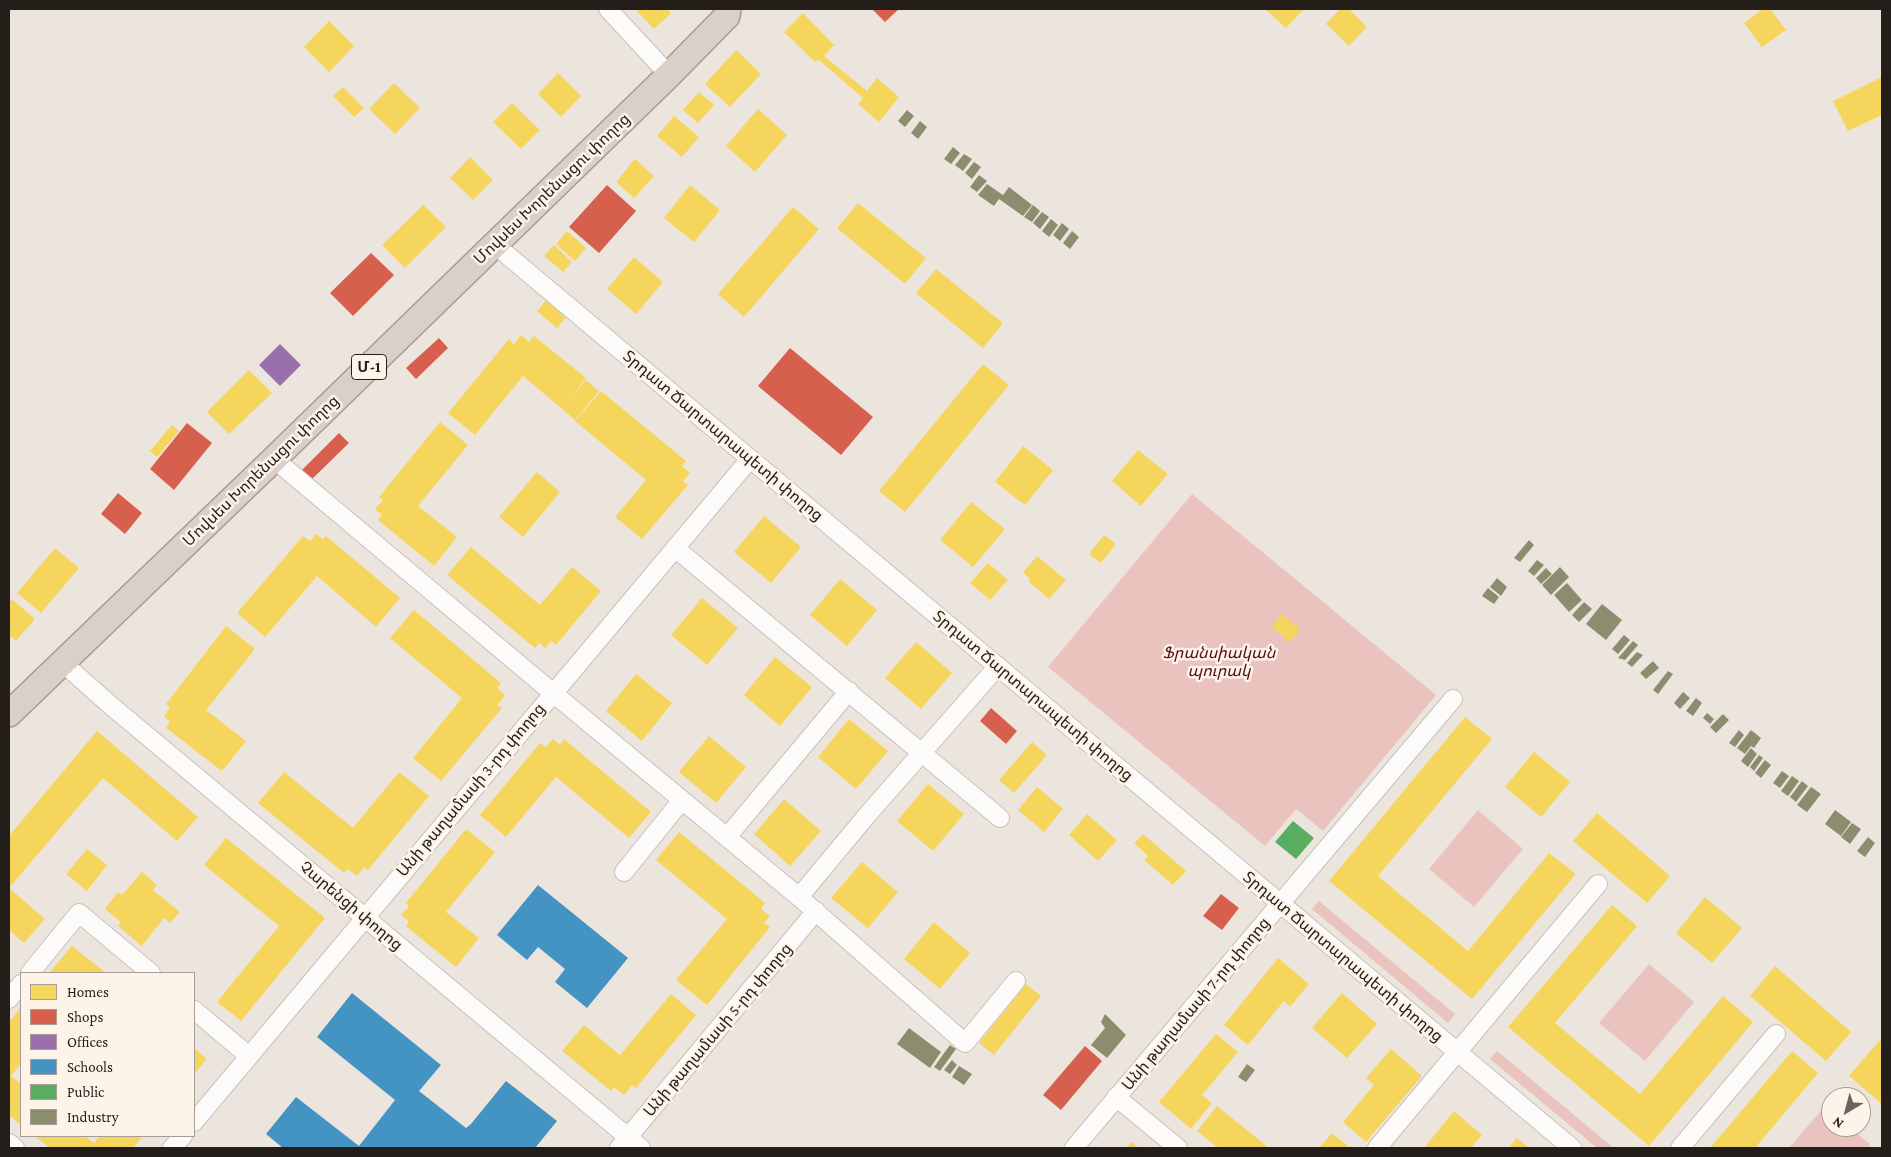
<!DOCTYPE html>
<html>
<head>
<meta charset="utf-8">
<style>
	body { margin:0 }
	#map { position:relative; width:1891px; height:1157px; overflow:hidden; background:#ece5de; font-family:"Crimson Pro",serif }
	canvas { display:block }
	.frame { position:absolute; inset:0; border:10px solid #231e1a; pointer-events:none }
	.legend { position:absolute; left:20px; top:972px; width:175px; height:165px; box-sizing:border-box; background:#fdf3e9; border:1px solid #a69e96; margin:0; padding:6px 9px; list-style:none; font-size:15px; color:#231e1a }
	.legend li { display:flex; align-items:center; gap:10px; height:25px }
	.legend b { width:25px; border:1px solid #a69e96 }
	.north { position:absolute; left:1821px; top:1087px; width:50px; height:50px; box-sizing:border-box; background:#fdf3e9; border:1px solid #a69e96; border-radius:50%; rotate:217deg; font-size:14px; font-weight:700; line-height:20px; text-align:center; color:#231e1a }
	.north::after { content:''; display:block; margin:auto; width:18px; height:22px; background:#69645f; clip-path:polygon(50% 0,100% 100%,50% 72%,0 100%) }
</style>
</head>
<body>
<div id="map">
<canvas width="1891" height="1157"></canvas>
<div class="frame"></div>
<ul class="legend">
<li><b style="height:14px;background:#f6d55c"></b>Homes</li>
<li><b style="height:14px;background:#d6604d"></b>Shops</li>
<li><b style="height:14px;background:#9970ab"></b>Offices</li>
<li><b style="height:14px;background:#4393c3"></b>Schools</li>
<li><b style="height:14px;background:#5aae61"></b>Public</li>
<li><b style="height:14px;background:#8c8c6e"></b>Industry</li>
</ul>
<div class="north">N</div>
</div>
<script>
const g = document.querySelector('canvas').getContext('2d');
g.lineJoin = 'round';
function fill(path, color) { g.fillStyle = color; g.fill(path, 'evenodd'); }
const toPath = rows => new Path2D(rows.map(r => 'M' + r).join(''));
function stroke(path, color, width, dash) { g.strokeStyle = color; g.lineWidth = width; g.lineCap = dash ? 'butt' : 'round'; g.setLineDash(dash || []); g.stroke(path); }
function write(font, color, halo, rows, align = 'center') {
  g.font = font + ' "Crimson Pro","Noto Sans Armenian",serif'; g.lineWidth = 5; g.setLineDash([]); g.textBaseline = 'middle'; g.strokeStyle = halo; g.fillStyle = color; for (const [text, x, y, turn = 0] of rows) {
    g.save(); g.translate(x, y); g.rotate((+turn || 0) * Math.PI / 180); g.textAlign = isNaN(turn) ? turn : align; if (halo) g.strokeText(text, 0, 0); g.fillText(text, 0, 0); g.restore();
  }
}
const green = toPath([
	[1192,494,1436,695,1323,831,1296,809,1265,846,1048,667],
	[1478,810,1523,849,1474,907,1429,869],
	[1319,901,1455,1014,1448,1023,1312,909],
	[1649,964,1694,1002,1645,1061,1599,1023],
	[1497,1051,1614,1148,1597,1148,1490,1059],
	[1825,1106,1831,1111,1831,1127,1849,1127,1870,1144,1867,1148,1789,1148]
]);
const homes = toPath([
	[640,9,667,9,671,13,654,29,637,11],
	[1265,9,1304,9,1286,28],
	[1340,9,1349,9,1367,27,1349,46,1326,24],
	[1763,9,1770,9,1786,30,1762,47,1744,23],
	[803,13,834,45,824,56,867,91,877,78,899,97,879,122,858,104,863,98,819,60,815,62,784,32],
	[329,21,354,46,329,72,304,47],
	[736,50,761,74,730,107,705,84],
	[558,73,581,96,561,117,538,94],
	[1882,77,1882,115,1848,131,1833,101],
	[394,83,420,108,395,134,369,109],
	[343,87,364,108,354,117,333,96],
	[699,92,714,105,698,123,683,110],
	[512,103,540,130,521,149,493,122],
	[758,109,787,135,755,172,726,146],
	[674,116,699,137,682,157,657,136],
	[470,157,493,180,473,200,450,178],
	[635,159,654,176,634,198,616,182],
	[690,185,720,210,694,242,664,218],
	[858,203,926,258,905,284,837,228],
	[423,205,446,227,405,268,382,245],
	[793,207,819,229,744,317,718,294],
	[567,231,586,248,575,261,556,244],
	[554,245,572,262,563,272,544,256],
	[634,257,663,282,636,314,607,289],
	[936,269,1003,323,983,348,916,293],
	[546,300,566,318,557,328,537,311],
	[521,335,529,342,534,336,586,378,569,400,586,380,599,391,575,420,523,376,475,435,448,413,509,339,514,344],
	[983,364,1009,385,905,512,879,491],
	[249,370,272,393,229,434,207,412],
	[601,391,686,461,682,466,690,473,683,481,688,485,642,539,615,517,646,480,575,421],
	[440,422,468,445,418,506,457,537,434,566,378,520,382,515,375,509,383,500,379,497],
	[172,425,179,431,157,457,150,451],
	[1023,446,1053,470,1025,505,995,482],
	[1138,450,1168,474,1141,506,1112,481],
	[537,472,560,492,523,537,499,517],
	[971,502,1005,529,973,567,940,540],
	[764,516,801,547,771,583,734,552],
	[316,534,323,539,326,536,400,598,376,627,317,576,265,637,237,613,303,536,310,541],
	[1104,535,1116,544,1101,563,1089,554],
	[471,547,540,605,572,567,601,591,556,645,551,641,545,648,539,643,535,648,447,575],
	[55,548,79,568,41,613,17,593],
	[1037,556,1066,580,1049,599,1028,581,1030,579,1023,572],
	[988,563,1008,580,990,600,970,583],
	[840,579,877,610,847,646,810,615],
	[702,598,738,628,707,665,671,635],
	[12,599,35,619,16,641,9,635,9,603],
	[414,610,501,683,497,688,505,695,497,705,502,708,441,781,413,758,462,698,390,638],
	[1282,614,1300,629,1290,642,1272,627],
	[226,626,255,649,206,710,246,741,222,771,166,728,170,722,164,716,170,708,166,704],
	[916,642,952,673,921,709,885,678],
	[775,657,812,687,780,726,744,695],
	[636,674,672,703,642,741,606,711],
	[1465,717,1492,739,1378,876,1468,951,1549,853,1576,874,1472,999,1329,881],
	[849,719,888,751,856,789,818,757],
	[97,731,198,817,177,841,103,778,9,888,45,919,24,943,9,930,9,836],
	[709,736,746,767,716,803,679,772],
	[553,739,560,745,564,739,651,812,629,838,556,777,506,837,480,815,540,743,546,747],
	[1032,742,1047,755,1014,793,999,780],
	[1534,752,1570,782,1541,817,1505,787],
	[284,772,353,828,399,772,429,796,368,870,364,867,357,876,348,869,344,873,258,803],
	[928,784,964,814,933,851,897,821],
	[1037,787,1063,809,1044,832,1018,810],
	[784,799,821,831,790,866,754,834],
	[1597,813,1670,876,1647,903,1573,841],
	[1087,814,1117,840,1098,861,1069,835],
	[466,829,495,852,446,912,479,938,456,967,406,926,409,921,401,915,409,906,406,903],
	[679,832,765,903,761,909,770,916,764,923,770,927,707,1005,676,980,727,919,656,860],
	[1143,834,1186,871,1173,885,1144,860,1148,856,1134,843],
	[226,838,325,918,241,1021,217,1002,279,926,204,865],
	[87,849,107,865,87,891,66,874],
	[862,862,898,892,868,928,831,898],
	[142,872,157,885,153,890,180,912,170,923,164,918,142,946,118,926,121,922,105,909,118,892,122,895],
	[1705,897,1742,928,1712,963,1676,933],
	[1612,905,1637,926,1555,1023,1640,1094,1723,996,1753,1022,1649,1146,1508,1027],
	[934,922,970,953,940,989,904,959],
	[72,946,106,973,49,973],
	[1278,958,1309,984,1290,1007,1284,1001,1248,1045,1224,1025],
	[1775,966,1851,1032,1826,1061,1750,996],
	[1026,984,1041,996,994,1055,979,1043],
	[1342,993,1377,1024,1347,1058,1312,1028],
	[671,994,696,1015,636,1088,632,1085,624,1095,614,1087,611,1091,562,1051,584,1025,620,1055],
	[21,1007,21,1064,11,1076,21,1084,21,1125,9,1115,9,1022],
	[1216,1034,1238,1052,1202,1095,1212,1103,1191,1129,1159,1102],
	[1880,1040,1882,1042,1882,1104,1849,1076],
	[194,1048,207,1059,194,1074],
	[1391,1049,1422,1076,1366,1142,1343,1122,1374,1085,1366,1078],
	[1792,1051,1818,1073,1755,1148,1710,1148],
	[506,1081,557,1121,535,1148,452,1148],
	[1217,1106,1269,1148,1218,1148,1197,1131],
	[1454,1111,1482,1135,1471,1148,1424,1148],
	[1332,1133,1350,1148,1319,1148],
	[34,1136,85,1136,94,1143,100,1136,143,1136,133,1148,50,1148],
	[1517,1138,1529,1148,1508,1148],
	[1131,1142,1139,1148,1126,1148]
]);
const shops = toPath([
	[872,9,899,9,885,22],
	[607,185,636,211,599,253,569,227],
	[371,253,394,275,353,316,330,293],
	[439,338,448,348,416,379,406,368],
	[790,348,873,417,841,455,758,386],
	[187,423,212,443,174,490,150,469],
	[339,433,349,443,309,482,300,472],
	[118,493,142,513,125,534,101,514],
	[991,708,1017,731,1006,744,980,721],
	[1221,894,1239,908,1222,930,1203,916],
	[1085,1046,1102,1061,1061,1110,1043,1095]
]);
const offices = toPath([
	[280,344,301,365,280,386,259,365]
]);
const schools = toPath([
	[538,885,628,958,587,1008,555,982,565,969,538,947,527,960,497,935],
	[352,993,441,1065,419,1091,466,1128,471,1124,506,1081,557,1121,535,1148,283,1148,266,1134,296,1097,359,1146,395,1100,317,1037]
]);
const public = toPath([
	[1293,821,1314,838,1296,859,1275,842]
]);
const industry = toPath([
	[907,110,914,116,905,127,898,121],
	[920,121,927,127,918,139,911,133],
	[953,147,960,153,951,164,944,159],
	[964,154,972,159,963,171,955,165],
	[974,162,981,167,972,179,965,173],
	[979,175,987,181,977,192,970,187],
	[987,184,1003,195,1009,187,1032,205,1023,216,999,199,994,206,978,195],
	[1033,205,1040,211,1032,222,1024,217],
	[1042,212,1049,217,1040,229,1033,223],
	[1051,219,1058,225,1049,237,1042,231],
	[1062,223,1069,229,1060,241,1053,235],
	[1072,231,1079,237,1070,249,1063,243],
	[1529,540,1534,545,1520,562,1514,558],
	[1537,560,1544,565,1534,576,1528,571],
	[1560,567,1569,577,1551,595,1542,585],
	[1546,568,1552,574,1541,584,1536,578],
	[1497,578,1507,587,1501,596,1490,587],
	[1567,583,1582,600,1569,612,1554,595],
	[1488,588,1499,597,1494,604,1482,596],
	[1584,602,1592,609,1579,622,1572,615],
	[1602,604,1622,620,1606,640,1586,624],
	[1624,635,1630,640,1618,654,1612,649],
	[1633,641,1638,645,1625,660,1618,658],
	[1637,652,1643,655,1632,667,1627,663],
	[1653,661,1659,668,1646,679,1640,673],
	[1668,671,1673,674,1658,694,1653,690],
	[1683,692,1690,698,1680,709,1674,703],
	[1696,698,1702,703,1693,716,1686,711],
	[1707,713,1714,719,1710,724,1703,718],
	[1723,714,1729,720,1716,733,1710,727],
	[1739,730,1744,735,1735,747,1729,743],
	[1751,730,1761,738,1754,748,1751,746,1745,754,1737,748],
	[1751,748,1757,754,1748,767,1741,761],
	[1759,755,1763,758,1754,771,1750,767],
	[1765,760,1771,765,1761,778,1755,773],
	[1782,771,1789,776,1780,788,1773,783],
	[1792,776,1799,781,1788,796,1781,791],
	[1802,781,1808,786,1796,802,1790,797],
	[1811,787,1821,794,1807,812,1797,805],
	[1835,810,1851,822,1841,836,1825,824],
	[1852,823,1861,829,1850,844,1841,837],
	[1868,837,1875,843,1865,857,1857,851],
	[1105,1014,1126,1035,1107,1058,1091,1045,1105,1028,1101,1022],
	[909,1028,941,1052,930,1068,897,1044],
	[950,1045,956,1049,940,1071,934,1067],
	[952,1060,957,1065,950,1074,944,1070],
	[1247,1064,1255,1070,1246,1082,1238,1077],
	[959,1066,972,1074,964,1085,952,1077]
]);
const minor = toPath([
	[608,9,669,75],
	[494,244,1572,1148],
	[274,459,553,693,799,897,965,1043,1016,981],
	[675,548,1000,818],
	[62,662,109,704,641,1148],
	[727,837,849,691],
	[624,872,682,800],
	[799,897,868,814,998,666],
	[30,973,79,913,151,973],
	[9,999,21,984],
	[194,1010,249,1056],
	[1116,1097,1178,1148],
	[194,1122,750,459],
	[9,1143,15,1148],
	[172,1148,183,1136],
	[619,1148,816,911],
	[1074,1148,1453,699],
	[1377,1148,1598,884],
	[1680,1148,1776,1034]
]);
const highway = toPath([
	[9,714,274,459,669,75,727,16,728,9]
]);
const shields = [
	[369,367,35]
];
const shieldNames = [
	["Մ-1",369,367]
];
const streetNames = [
	["Մովսես Խորենացու փողոց",552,189,-44],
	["Տրդատ Ճարտարապետի փողոց",723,436,40],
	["Մովսես Խորենացու փողոց",261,471,-44],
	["Տրդատ Ճարտարապետի փողոց",1033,696,40],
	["Անի թաղամասի 3-րդ փողոց",471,790,-50],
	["Չարենցի փողոց",351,906,40],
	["Տրդատ Ճարտարապետի փողոց",1343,957,40],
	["Անի թաղամասի 7-րդ փողոց",1196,1004,-50],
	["Անի թաղամասի 5-րդ փողոց",718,1030,-50]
];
const parkNames = [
	["Ֆրանսիական",1219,653],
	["պուրակ",1219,671]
];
fill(green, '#eac3be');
fill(homes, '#f6d55c');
fill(shops, '#d6604d');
fill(offices, '#9970ab');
fill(schools, '#4393c3');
fill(public, '#5aae61');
fill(industry, '#8c8c6e');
stroke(minor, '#c6c1bc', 20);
stroke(highway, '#a89a91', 28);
stroke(minor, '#fcfbfa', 18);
stroke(highway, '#dacfc9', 25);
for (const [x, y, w] of shields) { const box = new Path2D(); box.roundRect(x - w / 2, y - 12.5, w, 25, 4); g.fillStyle = '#fdf3e9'; g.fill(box); stroke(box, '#231e1a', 1); }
write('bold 15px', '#231e1a', null, shieldNames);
write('16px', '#231e1a', '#fdf3e9', streetNames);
write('italic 16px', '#520d10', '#fdf3e9', parkNames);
</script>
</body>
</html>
